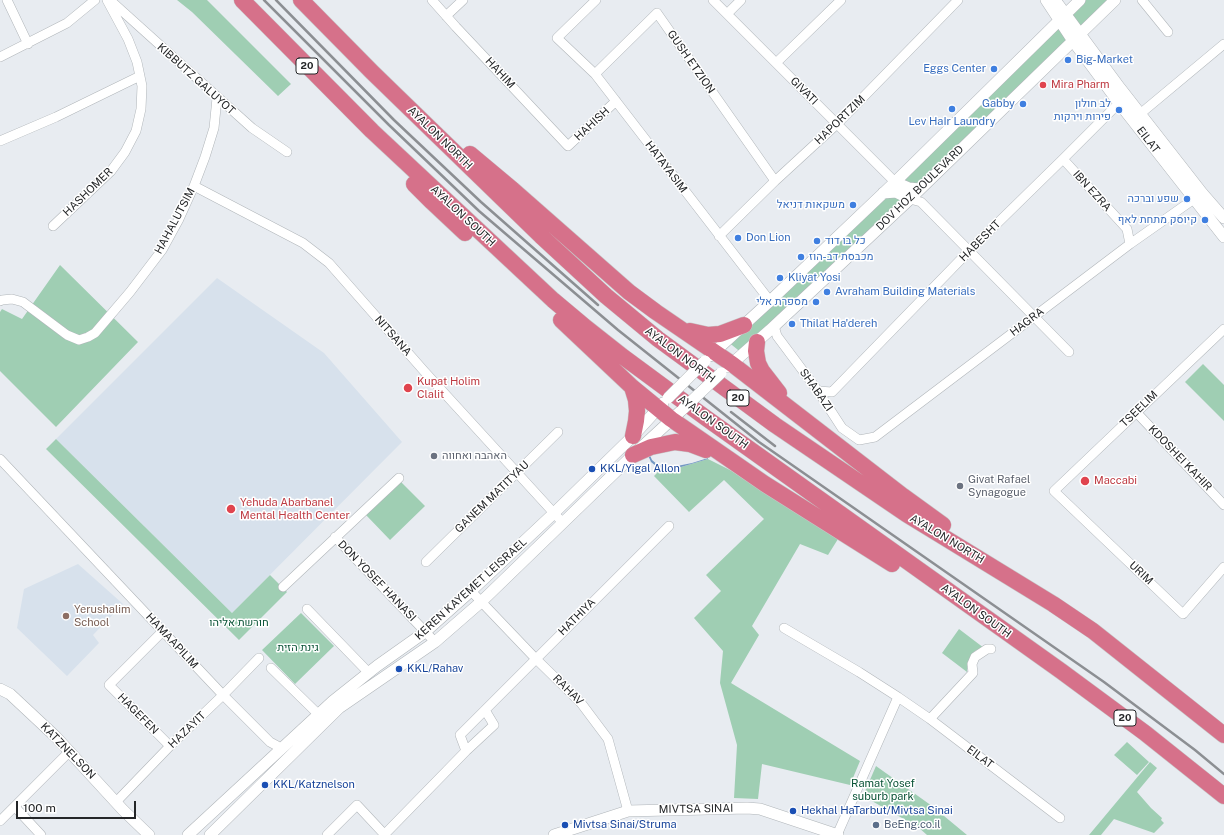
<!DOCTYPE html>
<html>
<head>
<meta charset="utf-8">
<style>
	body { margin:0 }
	#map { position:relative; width:1224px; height:835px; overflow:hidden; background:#e8ecf1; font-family:"Public Sans",sans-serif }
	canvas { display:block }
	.scale { position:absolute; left:16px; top:801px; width:120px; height:18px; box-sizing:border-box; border:2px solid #242628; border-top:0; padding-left:5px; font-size:12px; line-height:14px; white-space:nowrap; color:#242628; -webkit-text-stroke:3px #fff; paint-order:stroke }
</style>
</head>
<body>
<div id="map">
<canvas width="1224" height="835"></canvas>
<div class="scale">100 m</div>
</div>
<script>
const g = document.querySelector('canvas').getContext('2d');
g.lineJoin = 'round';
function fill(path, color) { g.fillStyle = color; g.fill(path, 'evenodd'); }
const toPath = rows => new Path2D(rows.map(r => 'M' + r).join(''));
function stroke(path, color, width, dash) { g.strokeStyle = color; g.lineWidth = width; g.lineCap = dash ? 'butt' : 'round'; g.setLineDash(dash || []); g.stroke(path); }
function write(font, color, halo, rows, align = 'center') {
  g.font = font + ' "Public Sans",Heebo,sans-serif'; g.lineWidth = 3; g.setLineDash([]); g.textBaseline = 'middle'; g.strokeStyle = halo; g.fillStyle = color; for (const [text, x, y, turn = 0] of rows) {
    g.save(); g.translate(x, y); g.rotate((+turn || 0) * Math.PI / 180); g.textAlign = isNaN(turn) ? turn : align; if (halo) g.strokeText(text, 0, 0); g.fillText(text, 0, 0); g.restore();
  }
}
const built = toPath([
	[217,278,324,353,402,442,232,613,56,439],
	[78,564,123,604,93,635,99,643,67,676,17,628,24,589]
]);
const green = toPath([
	[177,0,207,0,291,84,278,96,192,12],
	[1080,0,1115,0,1080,34,1065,13],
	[1059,19,1073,41,920,189,895,182],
	[883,193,910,199,743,354,727,341],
	[60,265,138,342,56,427,0,371,0,312,2,309,22,319],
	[1203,364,1224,385,1224,421,1185,382],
	[56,439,232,613,270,575,287,592,239,640,46,449],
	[708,459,730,470,838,539,828,555,800,544,752,626,759,635,731,683,860,761,850,785,762,764,758,799,734,798,737,745,720,683,723,651,694,618,721,591,706,575,764,519,724,480,689,512,654,476,662,468,671,470],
	[401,482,425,506,390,540,366,515],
	[301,613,334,646,295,684,262,650],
	[959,629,984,648,975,651,968,662,967,672,942,653],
	[1127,742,1149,762,1137,775,1114,755],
	[1150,762,1157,768,1137,792,1151,808,1162,818,1161,820,1164,823,1154,833,1114,819,1101,835,1089,835],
	[876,766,932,806,967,835,927,835,918,827,863,796]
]);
const water = toPath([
	[647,453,649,453,652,460,658,465,672,467,692,463,708,458,708,459,671,470,657,467,651,462]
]);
const minor = toPath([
	[7,0,28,44],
	[432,0,456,27,568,146,616,101],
	[596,0,557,38,595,74,770,301],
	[713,0,895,182],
	[1142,0,1168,32],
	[111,1,252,128,287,152],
	[727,14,741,0],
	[446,16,463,0],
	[0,57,67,23,95,0],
	[776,63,841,0],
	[595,74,657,13,775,181],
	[1140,119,1140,114,1224,44],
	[0,141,56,117,140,76],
	[1063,159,1127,229,1130,244],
	[194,186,303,243,329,263,424,371,563,523],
	[910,199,921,202,1069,352],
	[53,226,111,171,125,152,136,131,141,109,142,86,137,62,128,39,107,0],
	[719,236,775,181,837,124,958,0],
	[0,301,2,300,12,299,23,302,67,335,79,340,88,337,95,333,130,292,162,250,179,219,194,186,205,157,214,128,217,98],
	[774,326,777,336,818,391,842,428,859,440,875,437,1130,244,1194,199],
	[1224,329,1054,491,1183,614,1224,567],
	[818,391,832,392,969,251,1063,159,1119,103,1119,96],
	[1136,412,1224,505],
	[0,459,223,695,270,742,281,748],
	[335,537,435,642],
	[426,562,558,432],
	[283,587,399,478],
	[471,591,535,658,581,703,608,739,628,811],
	[307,609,368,672],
	[784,628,859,672,898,697,930,719,1060,818],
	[163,631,109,685,170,746],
	[271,668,318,714],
	[930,719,973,673,972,664,975,657,987,649,991,649],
	[466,751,494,725,485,710],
	[116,802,170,746,223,695,259,658],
	[15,807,41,835],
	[0,821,69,752],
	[327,835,357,805,385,835],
	[384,835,466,751,460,735,669,526],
	[837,835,898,697]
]);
const tertiary = toPath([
	[1046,0,1073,41,1119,103,1224,237],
	[1055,0,1120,88,1202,193,1224,218],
	[895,182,909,188,920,189],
	[883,193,896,192,910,199],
	[710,356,770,301,895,182,1080,0],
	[728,367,770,330,910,199,1115,0],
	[0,689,10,694,56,737,123,810,149,835],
	[188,835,333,701,377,666,425,632,471,591,553,514,633,436,663,403],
	[210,835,339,708,435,642,481,602,633,455,683,409],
	[554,835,628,811,747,808,760,809,838,835]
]);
const motorway = toPath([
	[242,0,372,131,553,300,584,326,622,356,706,418,1061,671,1145,733,1224,796],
	[301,0,372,72,541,236,606,296,658,339,775,425,906,514,1053,604,1093,631,1224,735],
	[470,154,513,190,629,292,656,312,732,364,903,496,943,525],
	[414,184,432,202,465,233],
	[561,320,632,387,671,419,765,484,892,564],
	[690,331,708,335,720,334,744,325],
	[757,342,756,351,758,363,762,371,779,393],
	[632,387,636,400,637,411,636,421,633,436],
	[633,455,651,447,675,442,690,444,706,450]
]);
const rail = toPath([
	[264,0,389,125,479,211,618,330,759,442,1104,682,1195,750,1224,774],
	[276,0,394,120,481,202,598,305],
	[731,412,775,446]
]);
const tertiaryBridge = toPath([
	[668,398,705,361],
	[683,409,721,373]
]);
const markers = [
	[1068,60,4,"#3f7fe0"],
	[994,69,4,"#3f7fe0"],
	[1043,85,4,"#e0444e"],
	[1023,104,4,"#3f7fe0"],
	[952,109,4,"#3f7fe0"],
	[1119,110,4,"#3f7fe0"],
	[1187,199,4,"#3f7fe0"],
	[853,205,4,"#3f7fe0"],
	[1205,220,4,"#3f7fe0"],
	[738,238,4,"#3f7fe0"],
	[817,241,4,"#3f7fe0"],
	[801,257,4,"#3f7fe0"],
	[780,278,4,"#3f7fe0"],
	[827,292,4,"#3f7fe0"],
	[816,302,4,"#3f7fe0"],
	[792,324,4,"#3f7fe0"],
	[408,388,5,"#e0444e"],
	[434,456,4,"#6b7280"],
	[592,469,4,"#1a4fb4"],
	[1085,481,5,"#e0444e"],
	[960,486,4,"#6b7280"],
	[231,509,5,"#e0444e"],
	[66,616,4,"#8d6e63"],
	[399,669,4,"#1a4fb4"],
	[265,785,4,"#1a4fb4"],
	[793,811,4,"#1a4fb4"],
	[565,825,4,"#1a4fb4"],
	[876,825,4,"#5c6f8a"]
];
const shields = [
	[307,66,22],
	[738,398,22],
	[1125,718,22]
];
const shieldNames = [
	["20",307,66],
	["20",738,398],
	["20",1125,718]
];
const shopNames = [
	["Big-Market",1076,60],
	["Eggs Center",986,69,"right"],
	["Gabby",1015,104,"right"],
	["לב חולון",1111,104,"right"],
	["פירות וירקות",1111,117,"right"],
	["Lev HaIr Laundry",952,122,"center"],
	["שפע וברכה",1179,199,"right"],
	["משקאות דניאל",845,205,"right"],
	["קיוסק מתחת לאף",1197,220,"right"],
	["Don Lion",746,238],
	["כל בו דוד",825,241],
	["מכבסת דב-הוז",809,257],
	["Kliyat Yosi",788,278],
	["Avraham Building Materials",835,292],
	["מספרת אלי",808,302,"right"],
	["Thilat Ha'dereh",800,324]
];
const streetNames = [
	["GUSH ETZION",691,62,55],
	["HAHIM",500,73,47],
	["KIBBUTZ GALUYOT",196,79,42],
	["GIVATI",804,91,45],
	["HAPORTZIM",840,120,-44],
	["HAHISH",592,124,-43],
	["AYALON NORTH",440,138,44],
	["EILAT",1148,140,52],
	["HATAYASIM",666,167,53],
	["DOV HOZ BOULEVARD",920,188,-44],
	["IBN EZRA",1092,191,48],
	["HASHOMER",88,192,-44],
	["AYALON SOUTH",463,216,43],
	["HAHALUTSIM",175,221,-62],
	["HABESHT",980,241,-45],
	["HAGRA",1027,322,-37],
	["NITSANA",393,336,49],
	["AYALON NORTH",680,355,37],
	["SHABAZI",816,390,55],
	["TSEELIM",1139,409,-44],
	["AYALON SOUTH",713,422,36],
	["KDOSHEI KAHIR",1180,458,46],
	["GANEM MATITYAU",492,497,-44],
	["AYALON NORTH",947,539,31],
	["URIM",1141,573,43],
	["DON YOSEF HANASI",377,581,46],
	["KEREN KAYEMET LEISRAEL",471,589,-42],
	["AYALON SOUTH",976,611,36],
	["HATHIYA",577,617,-45],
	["HAMAAPILIM",172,641,47],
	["RAHAV",568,690,45],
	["HAGEFEN",138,714,45],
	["HAZAYIT",187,730,-44],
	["KATZNELSON",68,751,46],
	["EILAT",980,757,37],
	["MIVTSA SINAI",696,809,-1]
];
const healthNames = [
	["Mira Pharm",1051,85],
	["Kupat Holim",417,382],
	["Clalit",417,395],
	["Maccabi",1094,481],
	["Yehuda Abarbanel",240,503],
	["Mental Health Center",240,516]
];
const worshipNames = [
	["האהבה ואחווה",442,456],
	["Givat Rafael",968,480],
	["Synagogue",968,493]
];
const transitNames = [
	["KKL/Yigal Allon",600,469],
	["KKL/Rahav",407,669],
	["KKL/Katznelson",273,785],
	["Hekhal HaTarbut/Mivtsa Sinai",801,811],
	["Mivtsa Sinai/Struma",573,825]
];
const educationNames = [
	["Yerushalim",74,610],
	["School",74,623]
];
const parkNames = [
	["חורשת אליהו",239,623],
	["גינת הזית",298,648],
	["Ramat Yosef",883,784],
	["suburb park",883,797]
];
const serviceNames = [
	["BeEng.co.il",884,825]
];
fill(built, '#d7e1ec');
fill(green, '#9fceb3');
fill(water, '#7398c3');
stroke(minor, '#b0b5b9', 10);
stroke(tertiary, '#b0b5b9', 12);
stroke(motorway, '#c6c7c7', 17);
stroke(minor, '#fff', 9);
stroke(tertiary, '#fff', 11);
stroke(motorway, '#d6718a', 16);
stroke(rail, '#8c8f93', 2.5);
stroke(tertiaryBridge, '#b0b5b9', 12, []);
stroke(tertiaryBridge, '#fff', 11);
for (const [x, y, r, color] of markers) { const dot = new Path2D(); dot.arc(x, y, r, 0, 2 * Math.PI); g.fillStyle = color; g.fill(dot); stroke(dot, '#fff', 1.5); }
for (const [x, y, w] of shields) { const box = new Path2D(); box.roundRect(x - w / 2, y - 8, w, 16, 3); g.fillStyle = '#fff'; g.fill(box); stroke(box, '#242628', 1); }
write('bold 10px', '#242628', null, shieldNames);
write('11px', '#366cbe', '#fff', shopNames, 'left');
write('11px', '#242628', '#fff', streetNames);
write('11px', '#be3a42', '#fff', healthNames, 'left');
write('11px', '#5b616d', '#fff', worshipNames, 'left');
write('11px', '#164399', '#fff', transitNames, 'left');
write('11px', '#785e54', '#fff', educationNames, 'left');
write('11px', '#085235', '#fff', parkNames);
write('11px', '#4e5e75', '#fff', serviceNames, 'left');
</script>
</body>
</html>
